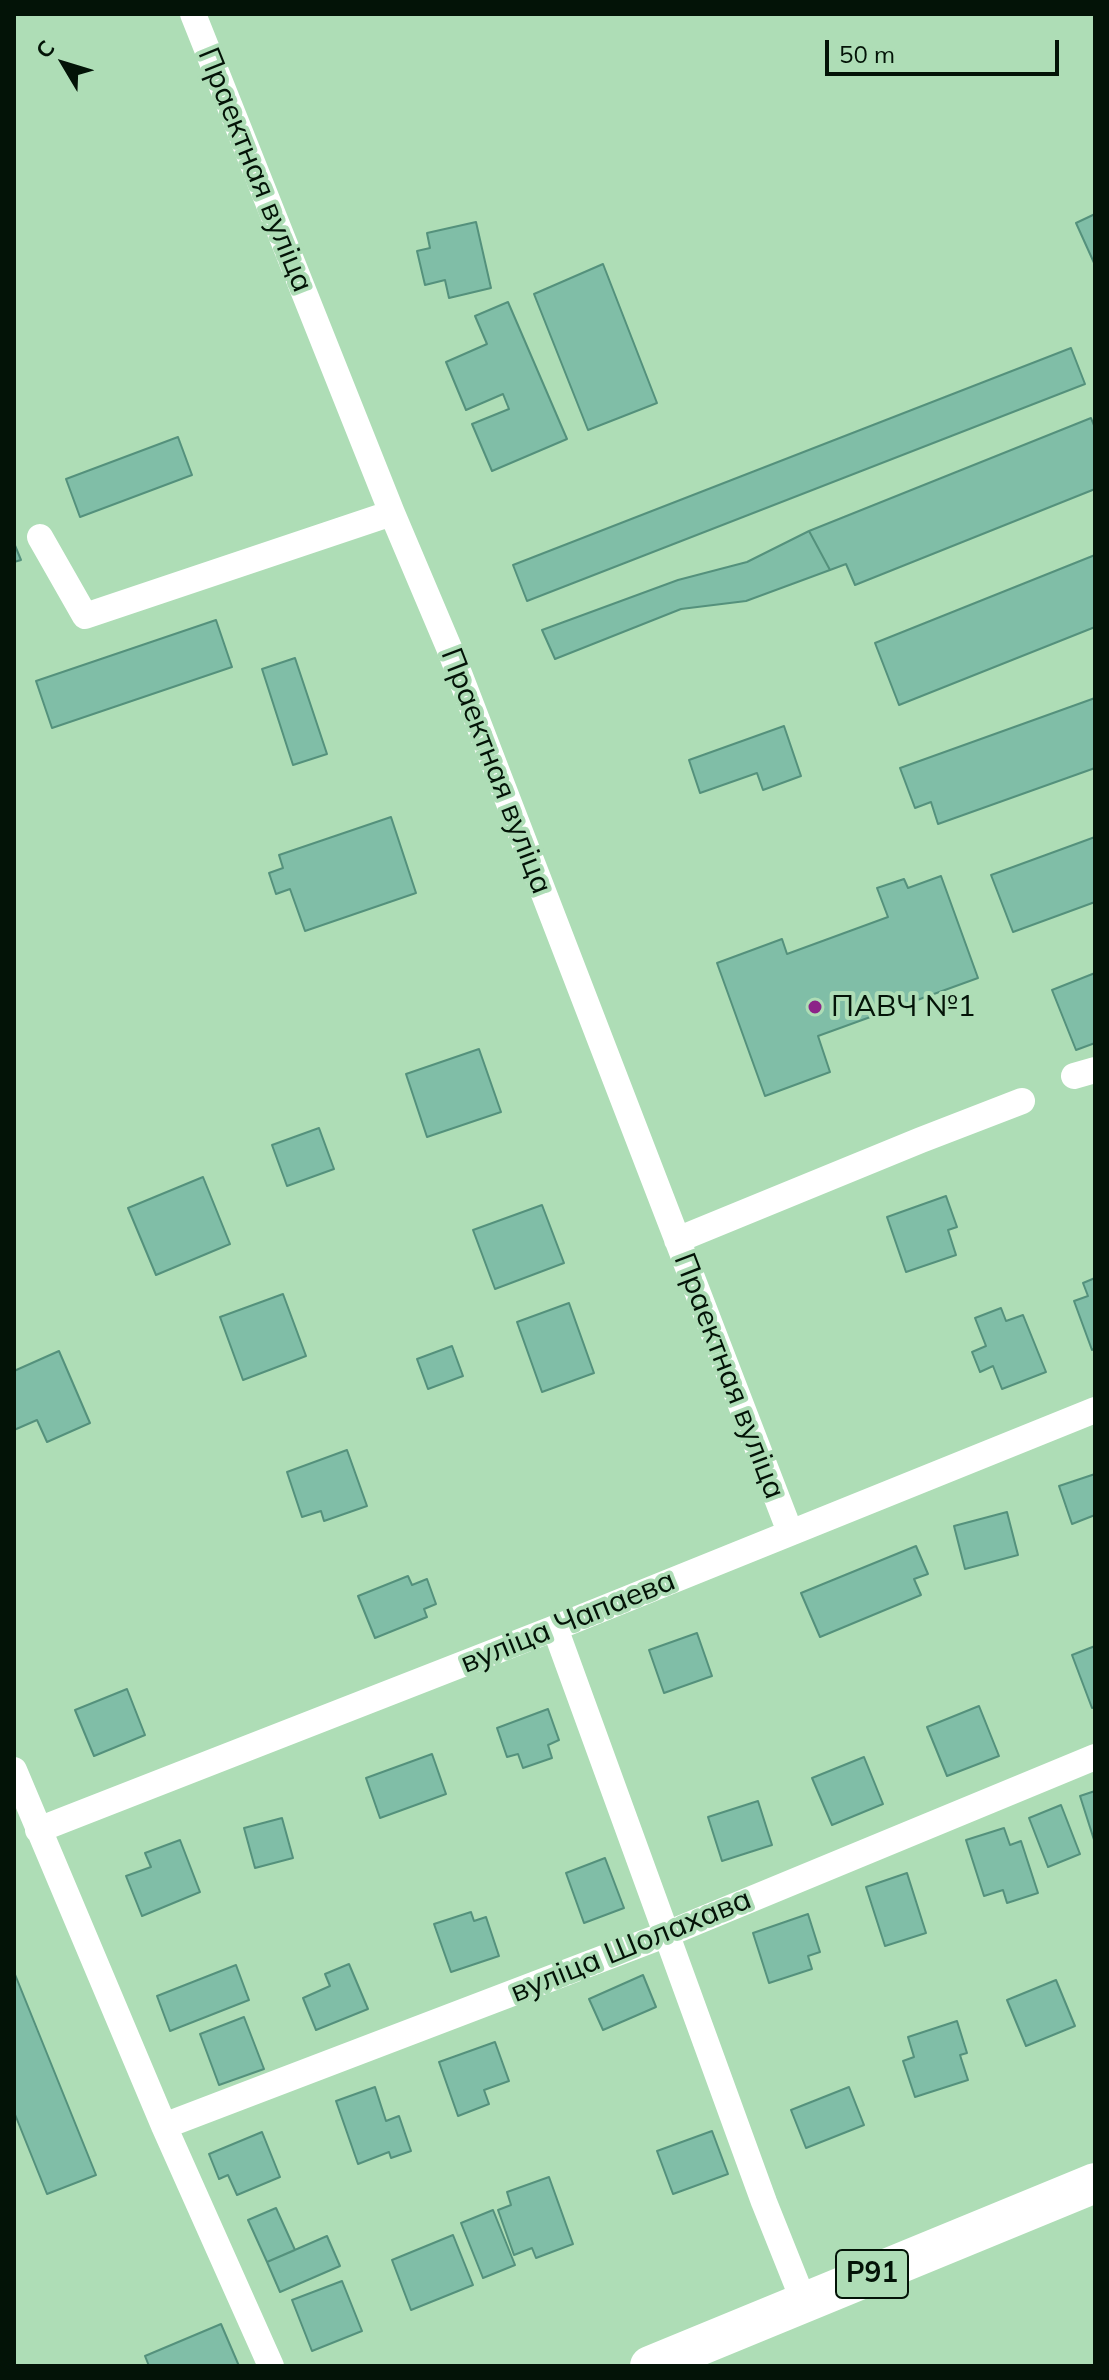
<!DOCTYPE html>
<html>
<head>
<meta charset="utf-8">
<style>
	body { margin:0 }
	#map { position:relative; width:1109px; height:2380px; overflow:hidden; background:#aeddb6; font-family:Mulish,sans-serif }
	canvas { display:block }
	.frame { position:absolute; inset:0; border:16px solid #031307; pointer-events:none }
	.north { position:absolute; left:24px; top:24px; width:80px; height:80px; -webkit-text-stroke:6px #aeddb6; paint-order:stroke; rotate:308deg; font-size:22px; font-weight:700; line-height:32px; text-align:center; color:#031307 }
	.north::after { content:''; display:block; margin:auto; width:28px; height:36px; background:#031307; clip-path:polygon(50% 0,100% 100%,50% 72%,0 100%) }
	.scale { position:absolute; left:825px; top:40px; width:234px; height:36px; box-sizing:border-box; border:4px solid #031307; border-top:0; padding-left:10px; font-size:24px; line-height:28px; white-space:nowrap; color:#031307; -webkit-text-stroke:6px #aeddb6; paint-order:stroke }
</style>
</head>
<body>
<div id="map">
<canvas width="1109" height="2380"></canvas>
<div class="frame"></div>
<div class="north">С</div>
<div class="scale">50 m</div>
</div>
<script>
const g = document.querySelector('canvas').getContext('2d');
g.lineJoin = 'round';
function fill(path, color) { g.fillStyle = color; g.fill(path, 'evenodd'); }
const toPath = rows => new Path2D(rows.map(r => 'M' + r).join(''));
function stroke(path, color, width, dash) { g.strokeStyle = color; g.lineWidth = width; g.lineCap = dash ? 'butt' : 'round'; g.setLineDash(dash || []); g.stroke(path); }
function write(font, color, halo, rows, align = 'center') {
  g.font = font + ' Mulish,sans-serif'; g.lineWidth = 8; g.setLineDash([]); g.textBaseline = 'middle'; g.strokeStyle = halo; g.fillStyle = color; for (const [text, x, y, turn = 0] of rows) {
    g.save(); g.translate(x, y); g.rotate((+turn || 0) * Math.PI / 180); g.textAlign = isNaN(turn) ? turn : align; if (halo) g.strokeText(text, 0, 0); g.fillText(text, 0, 0); g.restore();
  }
}
const building = toPath([
	[1095,214,1095,265,1076,223,1095,214],
	[476,222,491,288,449,298,445,280,425,285,417,251,430,248,427,233,476,222],
	[603,264,657,403,588,430,534,294,603,264],
	[508,302,567,439,492,471,472,424,509,409,503,394,466,410,446,362,487,344,475,316,508,302],
	[1071,348,1085,384,527,601,513,565,1071,348],
	[1091,418,1095,428,1095,489,855,585,846,564,830,570,809,531,1091,418],
	[178,437,192,475,80,517,66,479,178,437],
	[809,531,830,570,746,601,681,609,555,659,542,630,678,580,747,562,809,531],
	[14,543,21,560,14,562,14,543],
	[1095,555,1095,627,899,705,875,643,1095,555],
	[216,620,232,667,52,728,36,681,216,620],
	[295,658,327,754,293,765,262,669,295,658],
	[1095,698,1095,768,938,824,931,802,915,808,900,768,1095,698],
	[784,726,801,776,763,790,757,773,700,793,689,760,784,726],
	[391,817,416,893,305,931,290,889,276,894,269,873,283,868,279,855,391,817],
	[1095,837,1095,902,1013,932,991,875,1095,837],
	[941,876,978,978,818,1036,830,1072,765,1096,717,963,782,939,787,954,888,917,877,888,904,879,908,888,941,876],
	[1095,973,1095,1043,1076,1050,1052,990,1095,973],
	[479,1049,501,1112,427,1137,406,1074,479,1049],
	[319,1128,334,1169,287,1186,272,1145,319,1128],
	[203,1177,230,1244,156,1275,128,1208,203,1177],
	[946,1196,957,1227,948,1230,956,1255,906,1272,887,1217,946,1196],
	[542,1205,564,1263,495,1289,473,1230,542,1205],
	[1095,1278,1095,1348,1092,1350,1074,1301,1088,1296,1083,1283,1095,1278],
	[283,1294,306,1356,243,1380,220,1317,283,1294],
	[569,1303,594,1373,542,1392,517,1322,569,1303],
	[1001,1308,1006,1321,1023,1315,1046,1372,1002,1389,993,1366,980,1372,972,1352,986,1346,975,1318,1001,1308],
	[452,1346,463,1376,428,1389,417,1359,452,1346],
	[59,1351,90,1423,47,1442,37,1420,14,1430,14,1371,59,1351],
	[347,1450,367,1506,324,1521,321,1511,302,1517,287,1472,347,1450],
	[1095,1474,1095,1515,1072,1524,1059,1486,1095,1474],
	[1007,1512,1018,1555,965,1569,954,1526,1007,1512],
	[916,1546,928,1574,914,1579,921,1595,820,1637,801,1593,916,1546],
	[408,1576,412,1585,427,1579,436,1604,424,1609,427,1617,375,1638,358,1596,408,1576],
	[697,1633,712,1676,664,1693,649,1650,697,1633],
	[1095,1646,1095,1707,1092,1708,1072,1655,1095,1646],
	[127,1689,145,1735,94,1756,75,1710,127,1689],
	[979,1706,999,1756,947,1776,927,1727,979,1706],
	[548,1709,559,1740,548,1745,552,1758,523,1768,518,1754,507,1757,497,1728,548,1709],
	[432,1754,446,1794,380,1818,366,1778,432,1754],
	[864,1757,883,1804,832,1825,812,1778,864,1757],
	[1095,1791,1095,1843,1080,1796,1095,1791],
	[758,1801,772,1845,722,1861,708,1817,758,1801],
	[1061,1805,1080,1854,1048,1867,1029,1818,1061,1805],
	[282,1818,293,1858,255,1868,244,1828,282,1818],
	[1004,1828,1010,1845,1021,1841,1038,1893,1007,1903,1003,1890,984,1896,966,1840,1004,1828],
	[180,1840,200,1892,142,1916,126,1876,151,1867,145,1853,180,1840],
	[605,1858,624,1908,584,1923,566,1873,605,1858],
	[907,1873,926,1933,885,1946,866,1887,907,1873],
	[471,1912,474,1921,486,1917,499,1956,451,1972,434,1924,471,1912],
	[808,1914,820,1952,808,1956,812,1969,769,1983,753,1933,808,1914],
	[349,1964,368,2009,316,2030,303,1998,330,1986,325,1974,349,1964],
	[236,1965,249,2000,170,2031,157,1996,236,1965],
	[14,1972,96,2175,47,2194,14,2112,14,1972],
	[643,1975,656,2007,603,2030,589,1999,643,1975],
	[1056,1980,1075,2026,1026,2046,1007,2000,1056,1980],
	[244,2017,264,2069,219,2085,200,2034,244,2017],
	[957,2021,967,2053,960,2055,968,2080,915,2097,903,2061,914,2057,908,2037,957,2021],
	[495,2042,509,2081,484,2090,489,2104,458,2116,439,2062,495,2042],
	[375,2087,386,2121,399,2116,411,2151,391,2158,389,2152,358,2164,336,2101,375,2087],
	[849,2087,864,2125,806,2148,791,2110,849,2087],
	[712,2131,728,2174,673,2194,657,2151,712,2131],
	[262,2132,280,2177,237,2195,228,2175,219,2179,209,2154,262,2132],
	[549,2177,573,2244,536,2258,532,2248,514,2255,498,2210,511,2205,507,2192,549,2177],
	[276,2208,295,2250,267,2262,248,2220,276,2208],
	[493,2210,515,2265,483,2278,461,2223,493,2210],
	[453,2235,473,2285,411,2310,392,2260,453,2235],
	[327,2236,340,2266,280,2292,267,2262,327,2236],
	[342,2281,362,2331,312,2351,292,2300,342,2281],
	[221,2324,239,2366,149,2366,145,2356,221,2324]
]);
const street = toPath([
	[193,14,392,513,450,650,790,1532],
	[40,537,85,616,392,513],
	[1074,1076,1095,1070],
	[677,1240,921,1140,1022,1101],
	[555,1628,764,2202,804,2302],
	[14,1770,164,2126,271,2366],
	[38,1830,555,1628,1095,1410],
	[164,2126,667,1934,1095,1757]
]);
const primary = toPath([
	[650,2366,1095,2183]
]);
const markers = [
	[815,1007,8,"#8c2388"]
];
const shields = [
	[872,2274,72]
];
const shieldNames = [
	["Р91",872,2274]
];
const streetNames = [
	["Праектная вуліца",255,170,68],
	["Праектная вуліца",496,771,69],
	["Праектная вуліца",729,1376,69],
	["вуліца Чапаева",568,1622,-22],
	["вуліца Шолахава",631,1946,-22]
];
const poiNames = [
	["ПАВЧ №1",831,1007]
];
fill(building, '#80bea7');
stroke(building, '#54917c', 2);
stroke(street, '#fff', 26);
stroke(primary, '#fff', 40);
for (const [x, y, r, color] of markers) { const dot = new Path2D(); dot.arc(x, y, r, 0, 2 * Math.PI); g.fillStyle = color; g.fill(dot); stroke(dot, '#aeddb6', 3); }
for (const [x, y, w] of shields) { const box = new Path2D(); box.roundRect(x - w / 2, y - 24, w, 48, 6); g.fillStyle = '#aeddb6'; g.fill(box); stroke(box, '#031307', 2); }
write('bold 28px', '#031307', null, shieldNames);
write('30px', '#031307', '#aeddb6', streetNames);
write('30px', '#031307', '#aeddb6', poiNames, 'left');
</script>
</body>
</html>
